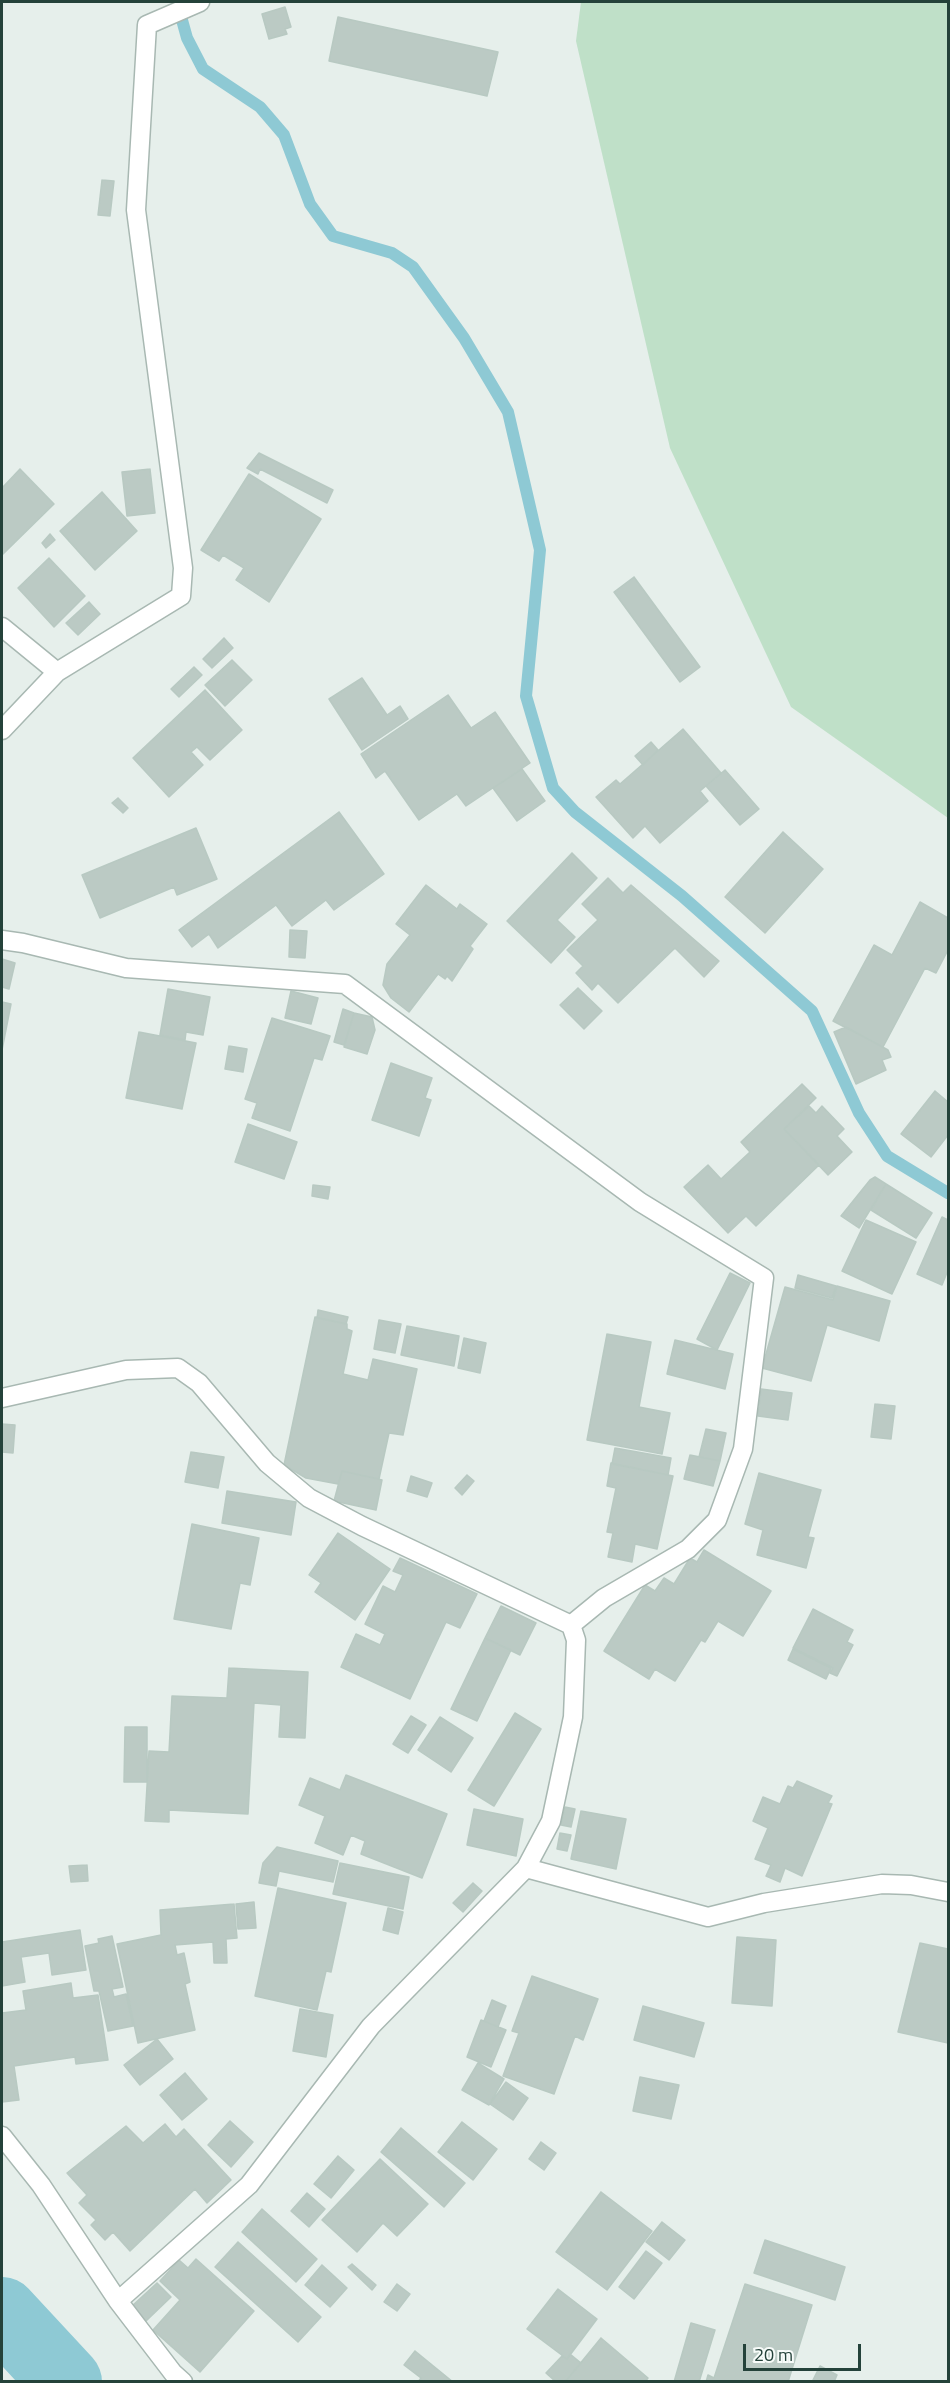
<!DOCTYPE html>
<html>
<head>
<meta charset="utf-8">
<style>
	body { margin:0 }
	#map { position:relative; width:950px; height:2383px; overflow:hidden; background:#e6efeb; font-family:"Titillium Web",sans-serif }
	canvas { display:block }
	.frame { position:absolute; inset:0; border:3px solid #24423a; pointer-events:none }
	.scale { position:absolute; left:743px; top:2344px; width:118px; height:27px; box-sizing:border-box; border:3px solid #24423a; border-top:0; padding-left:8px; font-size:18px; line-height:21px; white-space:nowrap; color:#24423a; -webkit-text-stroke:4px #f7fbf9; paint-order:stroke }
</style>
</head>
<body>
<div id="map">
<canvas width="950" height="2383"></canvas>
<div class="frame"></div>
<div class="scale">20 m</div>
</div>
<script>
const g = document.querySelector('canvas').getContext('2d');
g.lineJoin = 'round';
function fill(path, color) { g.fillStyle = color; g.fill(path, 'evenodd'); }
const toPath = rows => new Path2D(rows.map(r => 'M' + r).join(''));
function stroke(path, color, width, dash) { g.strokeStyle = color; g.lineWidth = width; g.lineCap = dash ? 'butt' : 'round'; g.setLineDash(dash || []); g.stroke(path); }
const green = toPath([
	[581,2,948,2,948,818,791,707,670,448,576,41]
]);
const stream = toPath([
	[177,2,187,38,203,69,260,107,284,135,310,204,333,236,392,253,413,267,464,338,508,412,540,550,526,696,553,788,575,812,682,896,812,1011,859,1113,887,1156,948,1193]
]);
const river = toPath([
	[2,2313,66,2382]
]);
const building = toPath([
	[285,7,291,27,285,29,287,34,269,39,262,14,285,7],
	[338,17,498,52,487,96,329,61,338,17],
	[102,180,114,181,110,216,98,215,102,180],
	[259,453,333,490,327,503,260,469,258,474,247,468,259,453],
	[20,469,54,504,2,555,2,488,20,469],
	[150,469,155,513,127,516,122,472,150,469],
	[249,474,321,519,269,602,236,580,244,568,223,555,219,561,201,550,249,474],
	[102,492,137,531,95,570,60,531,102,492],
	[50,534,55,540,46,548,42,543,50,534],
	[49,558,85,596,54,627,18,588,49,558],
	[634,577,700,667,680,682,614,592,634,577],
	[89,602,100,614,78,635,66,623,89,602],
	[224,638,233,648,212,668,203,659,224,638],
	[232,660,252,680,225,706,205,685,232,660],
	[194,667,202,675,179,697,171,689,194,667],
	[362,678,387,715,400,706,408,719,362,750,329,699,362,678],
	[205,690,242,730,210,760,197,747,191,752,203,765,169,797,133,758,205,690],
	[448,695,471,728,495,712,530,763,466,806,457,794,419,820,385,771,376,778,361,754,448,695],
	[683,729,721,773,700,791,708,801,660,843,645,826,633,838,596,797,616,780,620,784,683,729],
	[651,742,658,750,643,765,635,756,651,742],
	[522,769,545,801,517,821,493,788,522,769],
	[725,770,759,809,740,825,706,786,725,770],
	[118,798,128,808,123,813,112,803,118,798],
	[339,812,384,874,334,910,326,900,292,926,276,905,218,948,209,934,192,947,179,930,339,812],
	[196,828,217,879,177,895,174,887,100,918,82,875,196,828],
	[783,832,823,869,765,933,725,897,783,832],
	[572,853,597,878,557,920,575,937,551,963,507,921,572,853],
	[608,878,623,893,631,885,719,961,704,977,675,948,618,1003,598,983,592,990,576,973,583,966,567,950,598,920,582,904,608,878],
	[426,885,457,909,460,904,487,924,470,946,473,949,452,981,447,976,445,979,438,974,409,1012,391,998,383,985,387,964,410,935,396,924,426,885],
	[920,902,948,918,948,950,936,973,925,968,883,1047,833,1021,874,945,892,955,920,902],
	[290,930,307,931,305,958,289,957,290,930],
	[2,959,15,963,9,989,2,987,2,959],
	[578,988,602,1011,584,1029,560,1005,578,988],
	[168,989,210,997,203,1035,186,1032,185,1040,160,1035,168,989],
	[291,991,318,998,311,1024,285,1018,291,991],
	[2,1002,11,1004,2,1050,2,1002],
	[343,1009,354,1013,344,1045,334,1042,343,1009],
	[354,1013,372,1017,375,1030,367,1054,344,1047,354,1013],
	[272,1018,330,1036,322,1060,314,1058,290,1131,252,1118,257,1103,245,1099,272,1018],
	[846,1027,888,1050,891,1057,882,1060,886,1070,856,1084,834,1032,846,1027],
	[139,1032,196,1043,182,1109,126,1098,139,1032],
	[229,1046,247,1049,243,1072,225,1069,229,1046],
	[391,1063,432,1078,425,1098,431,1100,419,1136,372,1120,391,1063],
	[802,1084,816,1098,784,1129,819,1165,756,1226,746,1216,728,1233,684,1187,708,1165,721,1179,750,1152,741,1142,802,1084],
	[935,1091,948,1102,948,1135,931,1157,901,1134,935,1091],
	[809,1106,816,1113,822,1106,844,1129,837,1136,852,1152,828,1175,784,1129,809,1106],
	[248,1124,297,1142,284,1179,235,1162,248,1124],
	[875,1177,886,1184,859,1228,841,1216,870,1180,875,1177],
	[886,1184,932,1213,916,1238,871,1210,886,1184],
	[313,1185,330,1187,328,1199,312,1196,313,1185],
	[942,1217,948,1220,948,1270,942,1285,917,1274,942,1217],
	[866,1220,916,1242,892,1294,842,1271,866,1220],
	[730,1273,750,1283,717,1350,697,1339,730,1273],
	[798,1275,836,1286,832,1298,795,1288,798,1275],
	[837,1286,890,1301,879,1341,827,1325,811,1381,762,1368,785,1287,833,1300,837,1286],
	[318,1310,348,1317,346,1324,317,1318,318,1310],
	[315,1317,347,1324,347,1329,352,1331,343,1374,368,1380,373,1359,417,1369,403,1435,389,1433,379,1479,342,1471,338,1484,306,1478,284,1465,315,1317],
	[379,1320,401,1324,395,1353,374,1349,379,1320],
	[407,1326,459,1336,454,1366,401,1355,407,1326],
	[607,1334,651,1342,639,1407,670,1413,662,1454,587,1440,607,1334],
	[464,1338,486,1343,480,1373,458,1368,464,1338],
	[675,1340,733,1354,725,1389,667,1374,675,1340],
	[761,1389,792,1393,788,1420,758,1416,761,1389],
	[875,1404,895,1406,891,1439,871,1437,875,1404],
	[2,1424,15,1425,13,1453,2,1452,2,1424],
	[706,1429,726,1433,720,1461,699,1457,706,1429],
	[615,1448,671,1458,668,1475,612,1464,615,1448],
	[191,1452,224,1457,218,1488,185,1482,191,1452],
	[690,1455,720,1461,713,1486,684,1479,690,1455],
	[611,1463,673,1476,657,1549,635,1544,632,1562,608,1557,613,1533,607,1532,616,1488,607,1486,611,1463],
	[342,1471,382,1480,376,1510,334,1501,342,1471],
	[759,1473,821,1490,808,1537,814,1538,806,1568,757,1555,763,1530,745,1524,759,1473],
	[467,1475,474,1481,462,1495,455,1488,467,1475],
	[411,1476,432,1483,427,1497,407,1491,411,1476],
	[227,1491,296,1502,291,1535,222,1523,227,1491],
	[192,1524,259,1538,250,1585,240,1583,231,1629,174,1619,192,1524],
	[338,1533,390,1569,355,1620,315,1592,321,1583,309,1575,338,1533],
	[704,1550,771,1591,743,1636,718,1621,705,1642,701,1640,675,1681,655,1669,649,1679,604,1651,645,1585,655,1591,664,1578,674,1584,690,1558,697,1562,704,1550],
	[400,1558,477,1594,460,1628,446,1622,410,1699,341,1667,356,1634,380,1645,385,1634,365,1624,383,1586,395,1592,403,1575,393,1571,400,1558],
	[501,1606,536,1623,520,1655,485,1638,501,1606],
	[813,1609,853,1630,847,1642,853,1645,837,1676,830,1673,833,1668,793,1648,813,1609],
	[485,1638,511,1650,477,1721,451,1709,485,1638],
	[793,1649,831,1668,826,1679,788,1660,793,1649],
	[229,1668,308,1672,305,1738,279,1737,281,1705,254,1703,248,1814,169,1810,169,1822,145,1821,149,1751,169,1752,172,1696,227,1698,229,1668],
	[515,1713,541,1729,494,1806,468,1790,515,1713],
	[411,1716,426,1725,408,1753,393,1744,411,1716],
	[440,1717,473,1738,451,1772,418,1750,440,1717],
	[125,1727,147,1727,147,1782,124,1782,125,1727],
	[346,1775,447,1814,422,1878,361,1854,365,1841,351,1835,343,1855,315,1843,325,1816,299,1805,310,1778,340,1790,346,1775],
	[797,1781,832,1796,828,1803,832,1804,802,1876,785,1868,780,1882,766,1876,771,1865,755,1859,768,1828,753,1821,763,1797,780,1804,788,1786,793,1788,797,1781],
	[565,1807,575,1809,571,1827,561,1825,565,1807],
	[474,1809,523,1819,516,1856,467,1845,474,1809],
	[581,1811,626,1819,616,1869,571,1859,581,1811],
	[560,1833,571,1835,567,1851,557,1849,560,1833],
	[277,1847,338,1861,333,1882,279,1871,276,1886,259,1883,263,1863,277,1847],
	[340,1863,409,1877,403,1909,333,1894,340,1863],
	[87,1865,88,1881,71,1882,69,1866,87,1865],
	[473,1883,482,1891,463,1912,453,1903,473,1883],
	[278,1888,346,1903,331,1972,326,1971,317,2010,255,1996,278,1888],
	[254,1902,256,1928,238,1929,236,1904,254,1902],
	[234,1904,237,1938,226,1939,227,1963,214,1963,213,1942,175,1945,177,1955,184,1953,190,1982,185,1984,195,2030,138,2043,117,1944,161,1935,160,1910,234,1904],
	[388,1908,403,1912,398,1934,383,1930,388,1908],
	[80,1930,86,1970,52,1975,49,1953,21,1957,25,1982,2,1986,2,1942,80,1930],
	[112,1936,123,1987,112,1989,114,1997,126,1994,133,2026,108,2031,99,1991,94,1991,85,1946,99,1943,98,1939,112,1936],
	[737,1937,776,1940,772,2006,732,2003,737,1937],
	[920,1943,948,1949,948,2043,898,2032,920,1943],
	[532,1976,598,1999,583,2040,575,2036,554,2094,503,2076,519,2033,512,2031,532,1976],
	[71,1983,73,1998,98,1995,108,2060,76,2064,75,2057,14,2066,19,2100,2,2102,2,2013,26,2010,23,1991,71,1983],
	[492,2000,506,2006,498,2027,484,2021,492,2000],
	[643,2006,704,2023,694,2057,634,2040,643,2006],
	[300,2009,333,2015,326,2057,293,2051,300,2009],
	[481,2020,506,2030,491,2067,467,2057,481,2020],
	[157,2039,173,2059,140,2085,124,2065,157,2039],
	[478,2063,504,2079,489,2105,462,2090,478,2063],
	[185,2073,207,2099,182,2120,160,2095,185,2073],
	[640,2077,679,2085,671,2119,633,2111,640,2077],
	[506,2082,528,2098,513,2120,490,2104,506,2082],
	[230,2121,253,2142,231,2167,208,2145,230,2121],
	[462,2122,497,2149,473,2180,438,2152,462,2122],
	[165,2124,176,2137,184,2129,231,2180,207,2203,195,2189,130,2251,113,2232,105,2240,91,2225,96,2220,79,2203,87,2195,67,2173,126,2126,143,2143,165,2124],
	[401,2128,465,2183,444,2207,381,2152,401,2128],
	[541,2142,556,2153,544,2170,529,2159,541,2142],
	[338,2156,354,2170,331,2198,314,2184,338,2156],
	[380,2159,428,2204,397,2236,383,2223,357,2252,322,2220,380,2159],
	[601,2192,652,2231,607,2290,556,2252,601,2192],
	[307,2193,325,2209,309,2227,291,2211,307,2193],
	[262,2209,317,2259,296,2282,242,2232,262,2209],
	[662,2222,685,2240,669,2260,646,2242,662,2222],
	[765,2240,845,2267,835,2300,754,2273,765,2240],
	[238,2242,321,2317,298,2342,215,2267,238,2242],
	[646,2251,662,2263,634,2299,619,2287,646,2251],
	[196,2259,254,2311,200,2372,153,2330,180,2300,160,2281,179,2260,188,2268,196,2259],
	[352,2264,376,2285,372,2290,348,2267,352,2264],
	[322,2265,347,2288,330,2307,305,2285,322,2265],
	[157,2283,171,2297,146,2321,132,2306,157,2283],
	[397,2284,410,2294,397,2311,384,2302,397,2284],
	[745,2284,812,2305,788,2382,706,2382,708,2375,714,2378,745,2284],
	[558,2289,597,2319,567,2359,527,2329,558,2289],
	[691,2323,715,2330,699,2382,674,2382,691,2323],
	[601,2338,648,2378,645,2382,565,2382,601,2338],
	[415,2351,453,2382,418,2382,421,2378,404,2365,415,2351],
	[570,2354,581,2363,565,2382,556,2382,546,2373,562,2356,567,2359,570,2354],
	[820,2366,837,2375,834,2382,812,2382,820,2366]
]);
const street = toPath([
	[2,627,57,672,2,730],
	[57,672,181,596,183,568,136,210,147,25,200,2],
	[2,940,23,943,126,968,345,984,640,1202,764,1278,743,1449,717,1520,688,1549,604,1598,571,1625,576,1640,573,1717,551,1821,526,1868,371,2026,249,2185,118,2301],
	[2,1398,126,1370,178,1368,199,1383,267,1463,309,1498,362,1526,571,1625],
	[526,1868,708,1917,764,1903,882,1884,911,1885,948,1892],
	[2,2136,41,2185,118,2301,173,2373,183,2382]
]);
fill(green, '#bfe0c8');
stroke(stream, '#8ec9d4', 12);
stroke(river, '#8ec9d4', 72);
fill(building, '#bbcac4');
stroke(building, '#b8c9c2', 1.5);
stroke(street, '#a8b8b2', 21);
stroke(street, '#fff', 18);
</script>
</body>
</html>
